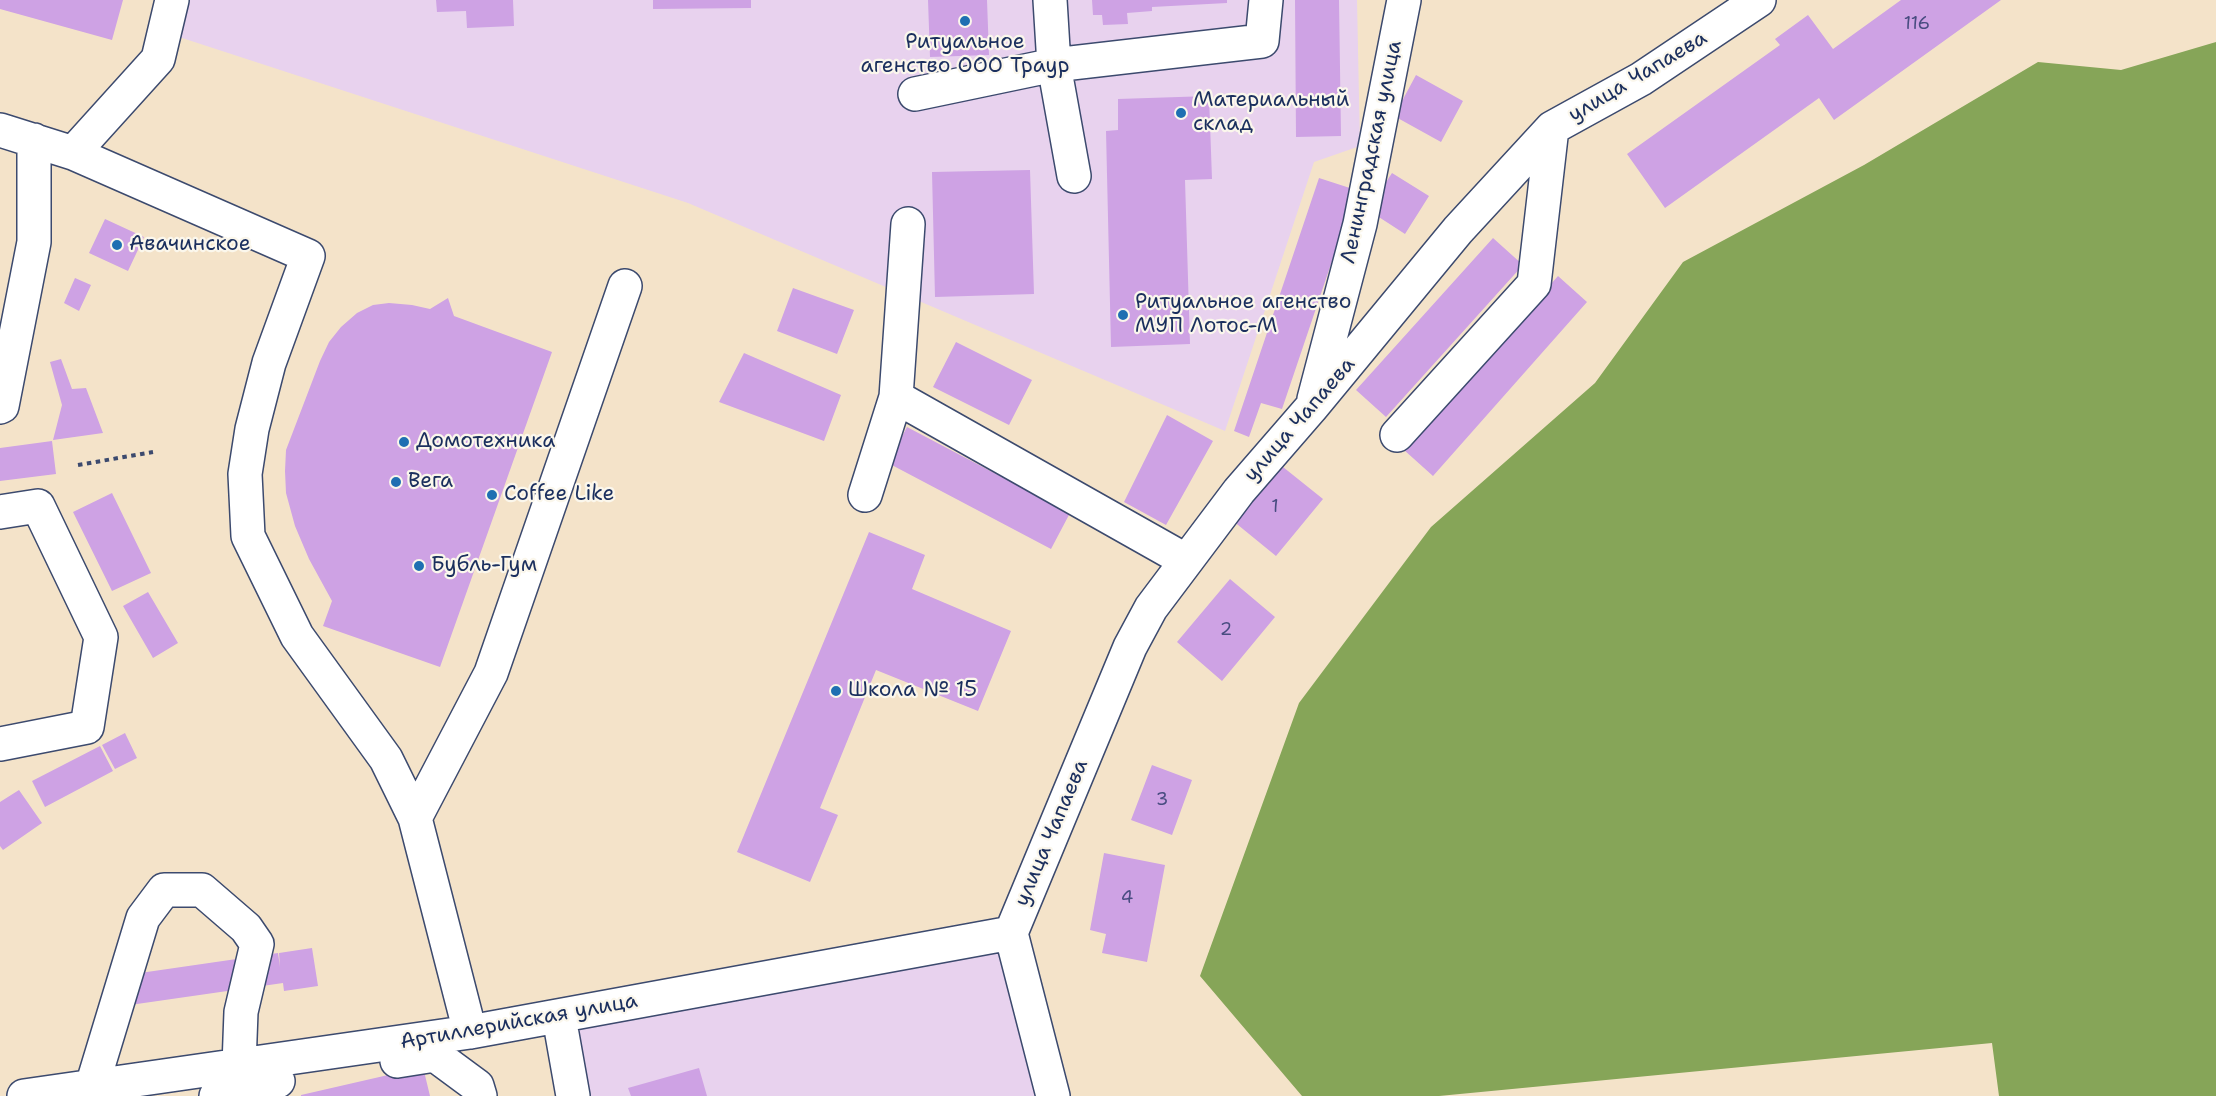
<!DOCTYPE html>
<html>
<head>
<meta charset="utf-8">
<style>
	body { margin:0 }
	canvas { display:block; background:#f4e3c9 }
</style>
</head>
<body>
<canvas width="2216" height="1096"></canvas>
<script>
const g = document.querySelector('canvas').getContext('2d');
g.lineJoin = 'round';
function fill(path, color) { g.fillStyle = color; g.fill(path, 'evenodd'); }
const toPath = rows => new Path2D(rows.map(r => 'M' + r).join(''));
function stroke(path, color, width, dash) { g.strokeStyle = color; g.lineWidth = width; g.lineCap = dash ? 'butt' : 'round'; g.setLineDash(dash || []); g.stroke(path); }
function write(font, color, halo, rows, align = 'center') {
  g.font = font + ' "Shantell Sans",sans-serif'; g.lineWidth = 4.5; g.setLineDash([]); g.textBaseline = 'middle'; g.strokeStyle = halo; g.fillStyle = color; for (const [text, x, y, turn = 0] of rows) {
    g.save(); g.translate(x, y); g.rotate((+turn || 0) * Math.PI / 180); g.textAlign = isNaN(turn) ? turn : align; if (halo) g.strokeText(text, 0, 0); g.fillText(text, 0, 0); g.restore();
  }
}
const built = toPath([
	[172,0,1357,0,1360,146,1314,162,1225,431,688,203,176,36],
	[1011,933,1053,1096,556,1096,543,1019]
]);
const forest = toPath([
	[2216,42,2216,1096,1999,1096,1992,1043,1439,1096,1302,1096,1200,976,1299,703,1431,527,1595,383,1683,262,1864,165,2038,62,2121,70]
]);
const building = toPath([
	[0,0,123,0,112,40,0,9],
	[436,0,513,0,514,26,467,28,466,11,437,12],
	[653,0,751,0,751,8,653,9],
	[928,0,987,0,989,55,930,57],
	[1092,0,1227,0,1227,3,1152,7,1152,11,1127,13,1128,24,1103,25,1102,15,1093,15],
	[1295,0,1339,0,1341,136,1296,137],
	[1901,0,2001,0,1834,120,1819,98,1665,208,1627,154,1780,45,1775,39,1808,15,1833,49],
	[1416,75,1463,101,1441,142,1394,116],
	[1209,96,1212,179,1185,180,1190,344,1111,347,1106,131,1118,130,1118,99],
	[1030,170,1034,294,935,297,932,172],
	[1392,173,1429,196,1405,234,1368,210],
	[1319,178,1356,190,1282,409,1261,403,1249,437,1234,431],
	[105,219,144,237,128,271,89,253],
	[1493,238,1523,265,1386,417,1356,390],
	[1558,276,1587,302,1433,476,1404,450],
	[75,278,91,285,79,311,64,303],
	[793,288,854,310,837,354,777,331],
	[448,298,454,316,552,352,440,667,323,626,332,601,309,559,295,526,286,493,285,471,286,450,320,361,329,342,341,327,357,313,373,305,389,303,412,305,430,309],
	[956,342,1032,380,1009,425,933,387],
	[744,353,841,395,824,441,719,402],
	[61,359,72,389,86,388,103,433,53,440,62,405,50,362],
	[1167,415,1213,441,1166,525,1124,502],
	[907,427,1070,513,1051,549,888,463],
	[52,441,56,474,0,481,0,448],
	[1273,459,1323,499,1276,556,1227,516],
	[112,493,151,573,112,591,73,512],
	[869,532,925,555,912,589,1011,631,978,711,876,670,820,808,838,815,810,882,737,852],
	[1230,579,1275,617,1222,681,1177,642],
	[148,592,178,643,153,658,123,606],
	[125,733,137,758,115,769,102,745],
	[100,746,113,771,45,807,32,781],
	[1152,765,1192,780,1172,835,1131,820],
	[19,790,42,823,3,850,0,846,0,802],
	[1104,853,1165,865,1147,962,1102,953,1106,934,1090,930],
	[312,948,318,986,284,991,283,983,130,1005,140,973,278,953,280,967,279,953],
	[423,1067,430,1096,301,1096,301,1095],
	[699,1068,707,1096,631,1096,628,1088]
]);
const path = toPath([
	[78,465,153,452]
]);
const minor = toPath([
	[1050,0,1054,65,1074,176],
	[915,94,1054,65,1262,41,1266,0],
	[0,130,73,153,308,256,269,363,252,429,245,474,248,536,297,636,386,759,415,818,470,1032],
	[73,153,158,59,172,0],
	[908,224,896,397,1185,560],
	[1314,399,1360,224,1404,0],
	[0,407,2,406,34,242,34,140],
	[1397,435,1534,284,1552,128],
	[865,495,896,397],
	[0,512,38,506,101,637,87,727,0,744],
	[415,818,491,673,625,286],
	[1011,933,1130,647,1151,608,1239,491,1311,408,1458,230,1552,128,1641,79,1759,0],
	[1011,933,1053,1096],
	[559,1017,573,1096],
	[397,1061,435,1055,477,1086,480,1096],
	[92,1086,143,918,164,890,202,890,246,928,257,944,241,1012,239,1065],
	[24,1096,470,1032,1011,933],
	[216,1096,237,1088,278,1081]
]);
const markers = [
	[965,21,6,"#1f6fb2"],
	[1181,113,6,"#1f6fb2"],
	[117,245,6,"#1f6fb2"],
	[1123,315,6,"#1f6fb2"],
	[404,442,6,"#1f6fb2"],
	[396,482,6,"#1f6fb2"],
	[492,495,6,"#1f6fb2"],
	[419,566,6,"#1f6fb2"],
	[836,691,6,"#1f6fb2"]
];
const numberNames = [
	["116",1917,24],
	["1",1275,507],
	["2",1226,630],
	["3",1162,800],
	["4",1127,898]
];
const poiNames = [
	["Ритуальное",965,43,"center"],
	["агенство ООО Траур",965,67,"center"],
	["Материальный",1193,101],
	["склад",1193,125],
	["Авачинское",129,245],
	["Ритуальное агенство",1135,303],
	["МУП Лотос-М",1135,327],
	["Домотехника",416,442],
	["Вега",408,482],
	["Coffee Like",504,495],
	["Бубль-Гум",431,566],
	["Школа № 15",848,691]
];
const streetNames = [
	["улица Чапаева",1638,77,-31],
	["Ленинградская улица",1372,152,-78],
	["улица Чапаева",1300,420,-49],
	["улица Чапаева",1052,833,-67],
	["Артиллерийская улица",519,1022,-10]
];
fill(built, '#e8d2ee');
fill(forest, '#86a558');
fill(building, '#cea2e4');
stroke(minor, '#3c4a6e', 36);
stroke(path, '#3c4a6e', 4, [4.5, 4.5]);
stroke(minor, '#fff', 33);
for (const [x, y, r, color] of markers) { const dot = new Path2D(); dot.arc(x, y, r, 0, 2 * Math.PI); g.fillStyle = color; g.fill(dot); stroke(dot, '#fbf7ec', 2); }
write('18px', '#484c80', null, numberNames);
write('21px', '#1b2f5e', '#fbf7ec', poiNames, 'left');
write('21px', '#1b2f5e', '#fbf7ec', streetNames);
</script>
</body>
</html>
